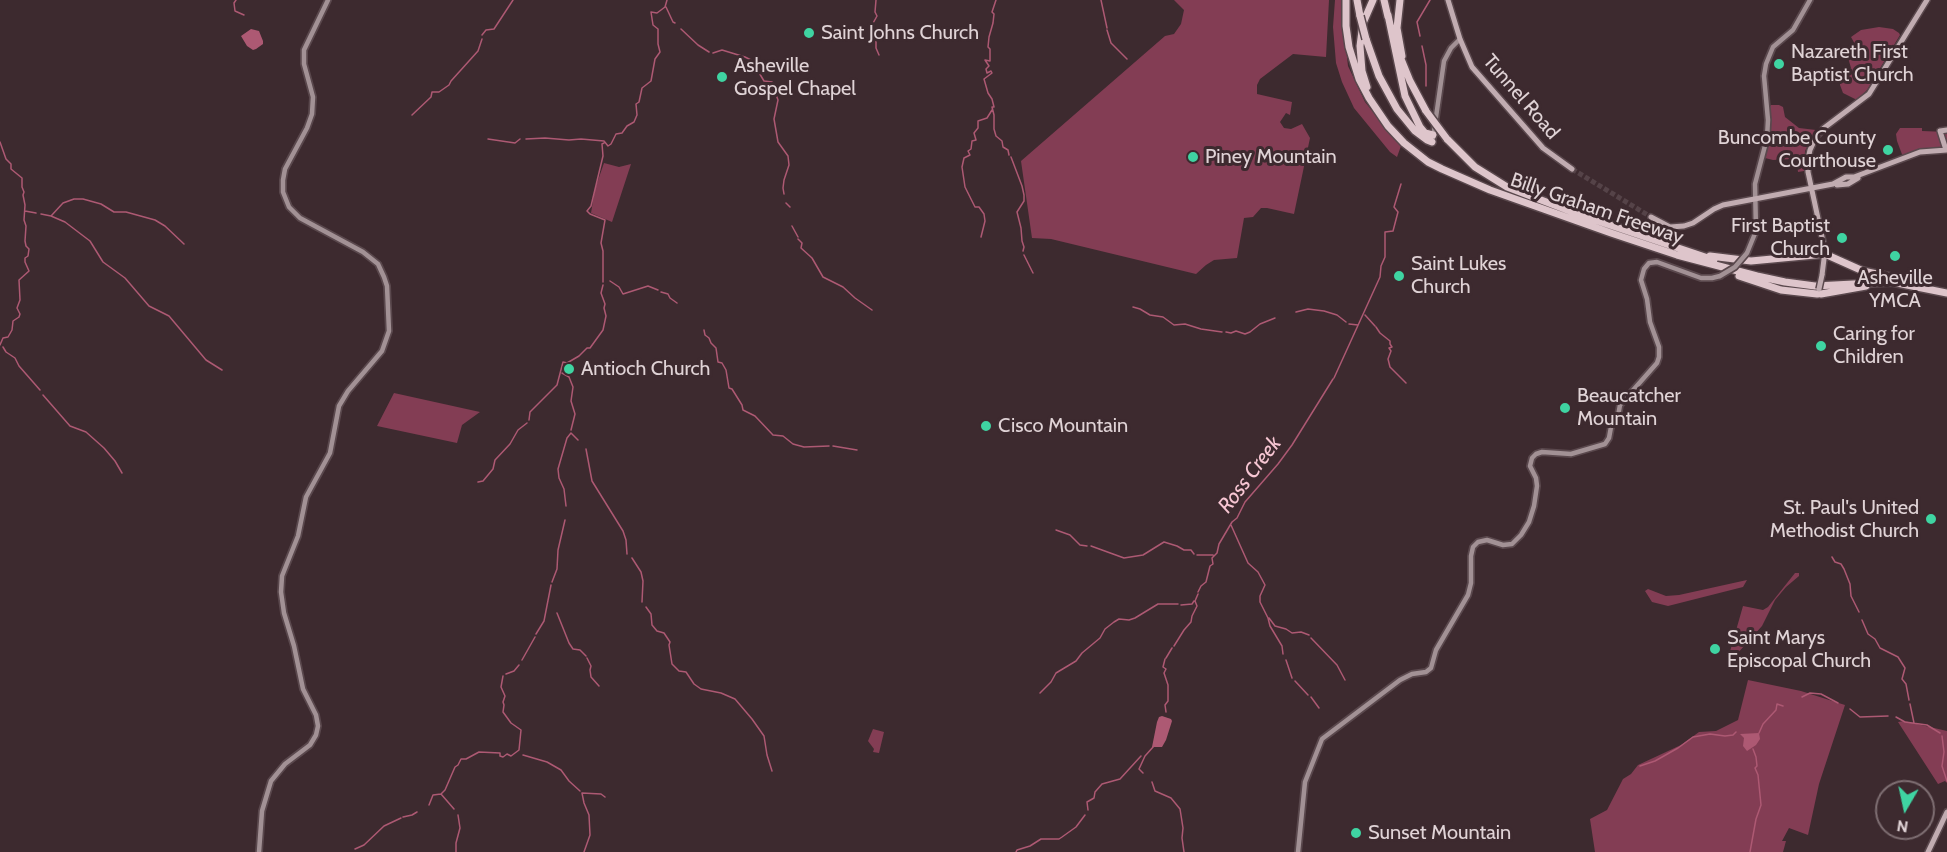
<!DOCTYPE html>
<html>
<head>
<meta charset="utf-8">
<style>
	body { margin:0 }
	#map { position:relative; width:1947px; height:852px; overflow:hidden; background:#3d2a2f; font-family:Cabin,sans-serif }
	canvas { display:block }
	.north { position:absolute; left:1875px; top:780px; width:60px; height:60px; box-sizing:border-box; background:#3d2a2f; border:2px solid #7e6e72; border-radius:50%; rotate:189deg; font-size:16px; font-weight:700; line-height:24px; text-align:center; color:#e0d3d6 }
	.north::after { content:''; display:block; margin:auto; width:21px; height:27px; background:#3fd4a2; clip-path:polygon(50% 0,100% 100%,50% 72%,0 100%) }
</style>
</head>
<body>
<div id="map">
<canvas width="1947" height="852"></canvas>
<div class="north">N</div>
</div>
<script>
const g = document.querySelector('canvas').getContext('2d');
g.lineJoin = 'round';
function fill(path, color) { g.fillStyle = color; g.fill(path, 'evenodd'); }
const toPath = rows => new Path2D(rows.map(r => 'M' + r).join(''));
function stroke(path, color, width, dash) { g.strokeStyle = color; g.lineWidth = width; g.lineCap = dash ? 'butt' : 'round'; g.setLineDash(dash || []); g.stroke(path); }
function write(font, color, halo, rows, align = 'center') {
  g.font = font + ' Cabin,sans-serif'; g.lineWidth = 6; g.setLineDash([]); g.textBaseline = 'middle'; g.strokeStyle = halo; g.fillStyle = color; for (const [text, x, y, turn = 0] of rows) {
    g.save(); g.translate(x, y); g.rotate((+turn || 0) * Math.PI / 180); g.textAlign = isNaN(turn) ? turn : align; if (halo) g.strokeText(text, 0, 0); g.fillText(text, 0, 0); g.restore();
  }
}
const green = toPath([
	[1174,0,1329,0,1326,57,1293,54,1260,79,1257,85,1257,94,1292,102,1290,115,1286,113,1280,122,1284,128,1291,129,1302,124,1310,138,1294,214,1267,208,1261,208,1253,217,1244,218,1237,258,1214,260,1206,265,1196,274,1051,239,1032,238,1021,161,1165,36,1174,34,1181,24,1184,10],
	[1335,0,1341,0,1348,66,1365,102,1401,146,1397,157,1390,152,1354,108,1342,82,1336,63,1333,27],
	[1879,27,1893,29,1899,33,1900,35,1867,90,1857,100,1843,93,1840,85,1840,76,1851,68,1847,54,1856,46,1851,37,1861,30],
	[1771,105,1779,105,1783,107,1785,117,1799,128,1816,130,1805,151,1804,171,1798,172,1797,163,1793,159,1773,160,1765,158,1770,135,1770,106],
	[1900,128,1922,128,1922,131,1947,132,1947,141,1942,142,1944,149,1903,157,1897,141,1896,134],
	[604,163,619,167,631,164,612,222,591,213,595,189],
	[394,393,480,412,462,425,457,443,377,426],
	[1795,573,1799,573,1799,576,1786,587,1775,600,1762,626,1736,655,1729,655,1743,606,1763,610,1768,607],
	[1747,580,1743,587,1668,606,1652,602,1645,591,1648,589,1666,596,1679,595],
	[1748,680,1801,691,1845,705,1819,784,1808,835,1789,828,1782,841,1786,841,1783,852,1595,852,1590,819,1607,810,1623,779,1631,774,1638,765,1681,745,1699,732,1716,731,1738,720],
	[1904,721,1947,731,1947,783,1945,781,1938,784,1898,722],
	[873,729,884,732,879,753,873,752,874,749,868,741]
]);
const water = toPath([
	[251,29,259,31,263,41,263,44,256,49,253,50,247,46,241,36],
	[1162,716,1171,719,1172,721,1166,740,1162,747,1152,747,1157,722,1159,717],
	[1759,733,1760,739,1756,745,1747,751,1743,746,1744,738,1740,734]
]);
const stream = toPath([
	[236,0,234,3,235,11,244,15],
	[876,0,875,12,877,16,872,25,872,30,876,35,876,48,879,55],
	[996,0,992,12,994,14,993,23,989,37,988,47,990,49,990,61,985,60,989,66,986,69,987,73,991,71,992,73,984,79,988,93,992,99,994,107,992,107,994,115,994,129,996,136,1002,141,1003,147,1008,150,1009,155],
	[1101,0,1107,28],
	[666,7,673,22,675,23],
	[681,29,698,45,709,52],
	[1107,30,1111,43,1127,59],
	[482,35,486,30,494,29,513,0],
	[1420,36,1417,22,1430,0],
	[1422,46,1426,65,1426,86],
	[713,53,722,50,745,57,753,61,758,68],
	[758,71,764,81,772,82,775,85,775,92,778,100,774,119,778,142,788,156,789,165,784,180,783,188,784,194],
	[412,115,431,97,432,92,439,92,449,85,451,81,478,51,482,39],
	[488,139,515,143,520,139],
	[526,139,545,138,569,140,581,139,604,141,608,146,611,144,616,134,622,133,627,126,634,122,637,115,636,104,639,102,642,88,651,81,655,59,660,52,658,44,658,29,653,25,651,12,657,13,665,7,667,0],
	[0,142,6,159,11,164,11,169,22,178,22,187,24,192,23,195,25,205,24,220,26,226,25,241,26,246,29,249,28,256,25,258,25,262,29,271,19,280,20,300,17,308,20,314,19,317,13,321,12,330,8,337,3,338,0,345],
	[1011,157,1022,186,1024,195,1024,201,1017,212,1021,228,1022,241,1024,247,1023,251],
	[786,203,790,207],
	[25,211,36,213],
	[41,214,51,216,65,222,90,241,103,262,125,278,149,306,169,316,206,360,222,370],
	[51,216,63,203,74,199,83,199,101,204,114,212,126,212,155,220,165,226,184,244],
	[792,226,798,237],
	[981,237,985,221,984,214,979,207,975,207,965,187,962,167,964,158,970,155,968,151,971,149,972,141,976,140,974,133,978,128,978,121,987,118,992,110],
	[798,239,802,243,801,248,812,258,823,277,843,287,855,298,872,310],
	[1024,255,1033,273],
	[610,281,619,287,623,294,648,286,658,290],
	[603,282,603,251,601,243,605,220,590,214,587,211,591,206,603,156,602,144,604,143],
	[661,292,668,294,670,298,677,303],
	[1133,307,1140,309,1150,315,1163,317,1174,325,1185,324,1201,329,1222,332],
	[1296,312,1308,309,1324,311,1337,315,1346,322],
	[1365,315,1375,326],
	[1349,324,1358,325],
	[1376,327,1380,333,1390,341,1390,344,1392,347,1389,348,1391,351,1388,359,1390,367,1406,383],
	[704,330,705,335,709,338,711,343,716,348,718,362,722,363,726,370,729,388,732,389,742,405,743,410,755,416,773,435,783,436,793,444,804,447,829,446],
	[1226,332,1231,333,1236,331,1245,334,1250,332,1260,324,1275,318],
	[3,347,6,352,15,358,19,366,40,390],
	[562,373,569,377,573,387,571,401,575,414,571,430],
	[1334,378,1380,277,1381,266,1385,257,1385,232,1393,231,1398,212,1394,207,1401,184],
	[43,395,70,426,86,432,104,448,115,461,122,473],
	[529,420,530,412,557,385,563,362,567,363,579,356,587,348,590,348,603,330,606,316,604,308,605,304,601,293,603,285],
	[833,446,857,450],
	[586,449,592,481,623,531,626,540,627,554],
	[478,482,483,481,493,469,495,460,510,444,518,430,527,423],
	[566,506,564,489,559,478,558,469,567,438,571,433,578,440],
	[1231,525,1248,563,1258,572,1265,585,1260,596,1260,602,1268,618,1270,626,1282,646,1283,654],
	[1056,530,1070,535,1080,545,1087,546],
	[1091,546,1124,558,1143,555,1164,542,1177,546,1184,550,1191,550,1194,554],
	[1197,555,1213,555],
	[1832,557,1835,562,1841,564,1844,569,1850,584,1851,596,1859,612],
	[632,558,641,572,643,581,642,602],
	[552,582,557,569,558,550,565,520],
	[1198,592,1201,586,1206,582,1210,566,1213,564,1212,558,1217,553,1219,544,1232,522,1237,518,1245,502,1278,464,1292,445,1333,379],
	[1181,605,1192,604,1194,601],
	[646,607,651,614,652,625,657,631,664,633,670,642,669,645,672,664,679,671,686,672,694,684,701,689,721,693,735,699,752,719,764,736,767,755,772,771],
	[557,613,569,643,573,649,580,650,586,656],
	[1269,618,1275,626,1286,629,1292,633,1301,632,1309,635],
	[1862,620,1868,634,1875,639,1880,648,1898,657,1905,668,1902,679,1906,684,1909,700],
	[536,634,544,621,551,585],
	[1311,638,1337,665,1345,680],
	[1174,646,1184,630,1191,622,1192,616,1197,606,1195,601,1198,594],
	[587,658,591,666,590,670,591,677,599,686],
	[1166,658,1172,648],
	[1165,659,1163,667,1166,669,1164,673,1168,685,1168,701,1165,705,1166,712],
	[522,660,535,637],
	[1286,660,1292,678],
	[506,674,514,671,519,665],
	[1295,681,1308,695],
	[1040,693,1051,682,1056,673,1076,661,1082,653,1100,638,1105,629,1114,622,1119,619,1129,620,1135,618,1158,604,1178,604],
	[1311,697,1319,708],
	[1802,697,1810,693,1821,694,1838,703],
	[1910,704,1914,723],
	[1850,709,1860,717,1888,716],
	[1896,717,1905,722,1927,725,1940,733],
	[1759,733,1763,724,1776,710,1777,704,1783,706],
	[1942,736,1944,752,1942,766,1947,781],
	[523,755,547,762,561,770,569,781,580,791],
	[1640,766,1655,761,1678,748,1693,737,1710,734,1725,736,1733,735,1736,732],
	[1143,773,1139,769,1145,756,1154,746],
	[1152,782,1155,791,1171,798,1180,809,1183,828,1182,838,1184,852],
	[441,794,454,809],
	[429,805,433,795,441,794,445,790,455,767,458,765,461,759,466,759,479,752,500,753,500,756,503,757,507,754,511,756,519,750,521,730,511,723,503,712,504,705,503,702,505,696,501,687,503,676],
	[1088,810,1087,802,1094,798,1095,792,1102,784,1120,779,1141,756],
	[403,817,412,815,417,812],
	[355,849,364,845,384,826,401,818],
	[456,852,456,843,460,828,458,815],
	[584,852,590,835,589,815,584,803,582,793,601,794,605,797],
	[1016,852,1017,850,1030,846,1041,839,1059,839,1062,837,1076,827,1085,815],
	[1750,852,1756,819,1761,805,1758,775,1755,768,1757,766,1756,757,1753,749]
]);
const primaryTunnel = toPath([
	[1572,169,1651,217]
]);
const secondary = toPath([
	[1433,138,1444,61,1451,48,1460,39],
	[1747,253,1756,231,1755,184,1767,138,1768,120,1764,76,1766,64,1773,47,1793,30,1810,0],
	[259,852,262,811,271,781,285,764,310,745,316,735,318,726,316,715,303,689,294,646,284,613,281,592,282,576,298,536,306,497,330,453,339,406,348,391,382,351,389,331,387,286,384,277,378,264,363,252,300,218,289,207,283,192,283,180,285,169,307,128,312,114,313,97,304,64,304,50,328,0],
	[1298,852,1305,782,1322,739,1400,680,1412,674,1426,672,1431,668,1436,650,1468,595,1471,583,1471,556,1473,547,1478,542,1487,540,1503,545,1512,544,1521,535,1529,522,1534,506,1537,486,1536,478,1530,466,1532,458,1536,454,1542,452,1571,454,1605,444,1609,438,1611,427,1618,416,1620,405,1657,363,1659,357,1659,347,1650,322,1647,299,1641,280,1644,269,1649,263,1657,262,1701,278,1712,278,1720,276]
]);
const primary = toPath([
	[1448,0,1460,39,1472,67,1543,148,1572,169],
	[1946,150,1940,131,1947,130],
	[1837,185,1848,184,1858,178],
	[1651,217,1670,227,1684,226,1693,223,1714,209,1723,205,1833,184,1846,177,1854,177,1920,152,1947,150],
	[1822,275,1825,251,1808,172,1808,159,1810,150,1816,137,1824,128,1869,94,1927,0],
	[1928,852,1947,812]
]);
const motorway = toPath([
	[1346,0,1346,26,1349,47,1359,79,1369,98,1388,126,1404,143,1428,162,1442,169,1490,190,1611,233,1677,255,1757,276,1785,282,1815,286,1892,282,1947,293],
	[1357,0,1360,16],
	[1384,0,1388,17],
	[1400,0,1397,28,1402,56],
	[1388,15,1405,96,1420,127,1425,133,1433,135],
	[1366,39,1379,76,1397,109,1415,131,1427,140,1432,142],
	[1399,54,1410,81,1426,111],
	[1367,87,1362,71,1360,46,1363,23,1373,0],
	[1447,139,1475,167,1507,187,1583,216,1714,260],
	[1710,256,1751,261,1825,254,1863,271,1895,278],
	[1739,276,1781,290,1817,294],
	[1821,294,1866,286]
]);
const secondaryBridge = toPath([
	[1720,276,1735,267,1747,253]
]);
const primaryBridge = toPath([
	[1819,289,1822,275]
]);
const motorwayBridge = toPath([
	[1360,16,1366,39],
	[1426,111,1447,139]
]);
const markers = [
	[809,33,6,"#3fd4a2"],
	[1779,64,6,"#3fd4a2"],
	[722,77,6,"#3fd4a2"],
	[1888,150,6,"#3fd4a2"],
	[1193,157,6,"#3fd4a2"],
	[1842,238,6,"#3fd4a2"],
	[1895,256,6,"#3fd4a2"],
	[1399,276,6,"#3fd4a2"],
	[1821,346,6,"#3fd4a2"],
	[569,369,6,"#3fd4a2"],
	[1565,408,6,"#3fd4a2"],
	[986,426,6,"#3fd4a2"],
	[1931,519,6,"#3fd4a2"],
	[1715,649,6,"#3fd4a2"],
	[1356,833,6,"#3fd4a2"]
];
const poiNames = [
	["Saint Johns Church",821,33],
	["Nazareth First",1791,52],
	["Baptist Church",1791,75],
	["Asheville",734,66],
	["Gospel Chapel",734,89],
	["Buncombe County",1876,138,"right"],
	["Courthouse",1876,161,"right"],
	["Piney Mountain",1205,157],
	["First Baptist",1830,226,"right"],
	["Church",1830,249,"right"],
	["Saint Lukes",1411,264],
	["Church",1411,287],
	["Asheville",1895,278,"center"],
	["YMCA",1895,301,"center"],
	["Caring for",1833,334],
	["Children",1833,357],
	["Antioch Church",581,369],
	["Beaucatcher",1577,396],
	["Mountain",1577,419],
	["Cisco Mountain",998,426],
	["St. Paul's United",1919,508,"right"],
	["Methodist Church",1919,531,"right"],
	["Saint Marys",1727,638],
	["Episcopal Church",1727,661],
	["Sunset Mountain",1368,833]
];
const streetNames = [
	["Tunnel Road",1521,97,49],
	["Billy Graham Freeway",1597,209,19]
];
const waterNames = [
	["Ross Creek",1250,475,-53]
];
fill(green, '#833d54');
fill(water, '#ad5973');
stroke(stream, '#ad5973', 1.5);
stroke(primaryTunnel, '#554348', 5, [5, 2.5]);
stroke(secondary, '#5a484d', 8);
stroke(primary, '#5a484d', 8);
stroke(motorway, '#5a484d', 10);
stroke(secondary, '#a29195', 4.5);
stroke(primary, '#c1acb1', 5);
stroke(motorway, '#dec5cb', 7);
stroke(secondaryBridge, '#5a484d', 8, []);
stroke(primaryBridge, '#5a484d', 8, []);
stroke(motorwayBridge, '#5a484d', 10, []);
stroke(secondaryBridge, '#a29195', 4.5);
stroke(primaryBridge, '#c1acb1', 5);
stroke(motorwayBridge, '#dec5cb', 7);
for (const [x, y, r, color] of markers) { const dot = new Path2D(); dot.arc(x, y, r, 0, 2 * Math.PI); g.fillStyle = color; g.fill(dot); stroke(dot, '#3d2a2f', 2); }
write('20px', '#e0d3d6', '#3d2a2f', poiNames, 'left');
write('20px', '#e0d3d6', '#3d2a2f', streetNames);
write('italic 21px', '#f7c6d3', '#3d2a2f', waterNames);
</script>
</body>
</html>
